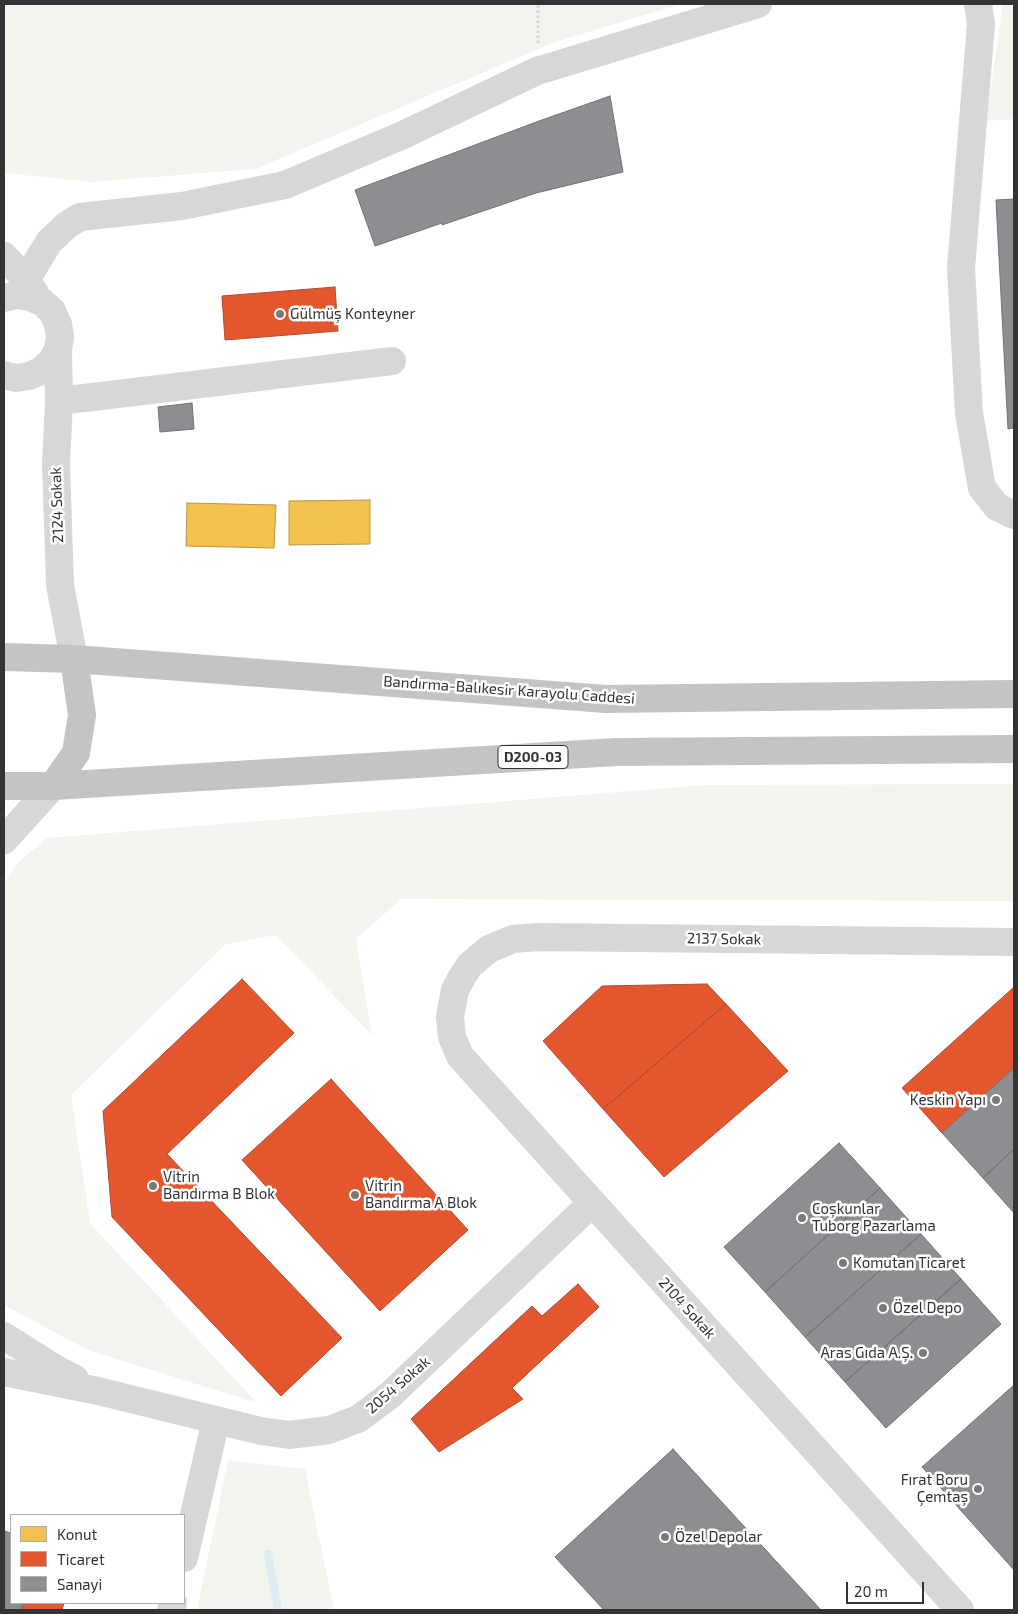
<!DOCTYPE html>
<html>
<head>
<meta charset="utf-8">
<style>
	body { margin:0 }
	#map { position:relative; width:1018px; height:1614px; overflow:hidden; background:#fff; font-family:"Exo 2",sans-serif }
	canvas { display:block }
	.frame { position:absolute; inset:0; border:5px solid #333; pointer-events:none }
	.legend { position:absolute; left:10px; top:1514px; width:175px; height:90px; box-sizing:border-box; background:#fff; border:1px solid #adadad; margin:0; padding:6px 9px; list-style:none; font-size:15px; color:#333 }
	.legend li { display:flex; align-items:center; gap:10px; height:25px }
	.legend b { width:25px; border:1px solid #adadad }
	.scale { position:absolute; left:846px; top:1582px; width:78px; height:22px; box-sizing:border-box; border:2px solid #333; border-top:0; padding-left:6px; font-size:15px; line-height:18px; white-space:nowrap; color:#333; -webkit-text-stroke:4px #fff; paint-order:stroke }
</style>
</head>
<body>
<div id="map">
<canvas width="1018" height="1614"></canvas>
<div class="frame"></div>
<ul class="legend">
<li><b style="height:14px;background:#f2c14e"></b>Konut</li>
<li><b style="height:14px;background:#e4572e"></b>Ticaret</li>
<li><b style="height:14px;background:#8d8d92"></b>Sanayi</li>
</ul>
<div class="scale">20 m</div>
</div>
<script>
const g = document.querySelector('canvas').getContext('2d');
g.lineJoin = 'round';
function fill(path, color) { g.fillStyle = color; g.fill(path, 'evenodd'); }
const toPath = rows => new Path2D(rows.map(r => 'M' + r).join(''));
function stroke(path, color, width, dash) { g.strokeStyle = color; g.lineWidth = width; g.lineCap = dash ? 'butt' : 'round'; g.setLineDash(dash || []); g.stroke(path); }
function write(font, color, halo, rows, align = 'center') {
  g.font = font + ' "Exo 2",sans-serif'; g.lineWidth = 5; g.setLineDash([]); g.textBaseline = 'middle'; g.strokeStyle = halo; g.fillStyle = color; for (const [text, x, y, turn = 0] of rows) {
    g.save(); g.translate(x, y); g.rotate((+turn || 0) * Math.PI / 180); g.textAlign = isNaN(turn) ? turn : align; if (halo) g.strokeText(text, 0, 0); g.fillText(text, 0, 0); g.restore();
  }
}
const green = toPath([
	[4,4,681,4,555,42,255,169,91,182,4,173],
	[1003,4,1014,4,1014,119,986,121],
	[1014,784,1014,901,401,899,356,939,372,1035,276,935,226,944,71,1095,90,1223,257,1403,88,1350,4,1305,4,883,18,863,47,838,706,785],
	[228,1460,305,1469,334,1610,197,1610]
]);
const homes = toPath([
	[370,500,370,544,289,545,289,501,370,500],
	[187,503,276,505,274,548,186,546,187,503]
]);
const shops = toPath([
	[335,287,338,331,225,340,222,296,335,287],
	[242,979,294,1033,167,1154,342,1338,281,1396,112,1217,103,1111,242,979],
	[707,984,726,1004,603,1109,543,1041,602,986,707,984],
	[1014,987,1014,1068,942,1133,902,1088,1014,987],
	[726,1004,788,1071,664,1177,603,1109,726,1004],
	[331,1079,468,1230,380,1311,242,1160,331,1079],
	[578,1284,599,1307,512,1388,523,1399,439,1452,411,1419,532,1306,542,1316,578,1284],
	[23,1603,64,1603,62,1610,21,1610,23,1603]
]);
const industry = toPath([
	[610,96,623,172,536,193,442,225,442,223,375,246,355,190,539,121,610,96],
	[1014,199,1014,428,1008,429,996,200,1014,199],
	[192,403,194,429,160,432,158,407,192,403],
	[1014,1068,1014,1149,983,1178,942,1133,1014,1068],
	[839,1143,880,1188,765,1292,724,1247,839,1143],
	[1014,1149,1014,1213,983,1178,1014,1149],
	[880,1188,921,1234,805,1337,765,1292,880,1188],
	[921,1234,961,1279,845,1382,805,1337,921,1234],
	[961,1279,1001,1324,886,1428,845,1382,961,1279],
	[1014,1385,1014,1570,922,1467,1014,1385],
	[673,1449,696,1474,821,1610,604,1610,555,1557,673,1449],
	[4,1531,11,1533,11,1603,23,1603,21,1610,4,1610,4,1531]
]);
const stream = toPath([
	[268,1554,278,1610]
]);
const path = toPath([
	[538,43,538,4]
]);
const minor = toPath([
	[978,4,981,24,961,268,969,413,982,488,997,507,1014,515],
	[4,256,19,272,35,293],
	[26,280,49,242,67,225,80,217,182,206,285,185,403,135,537,71,758,4],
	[4,298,16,295,30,297,42,302,52,311,58,324,60,337,58,350,51,362,41,371,29,376,16,378,4,375],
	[58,350,59,401,56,464,60,585,74,659],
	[59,401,392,361],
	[4,840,53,786],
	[4,1336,56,1369,75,1379],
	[4,1372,98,1391,261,1431,289,1435,329,1430,358,1419,389,1396,592,1203],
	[184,1558,216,1420],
	[171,1610,173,1603],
	[960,1610,460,1056,452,1037,450,1017,455,990,462,977,470,965,489,949,513,939,539,937,1014,942]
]);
const highway = toPath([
	[4,657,74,659,606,699,1014,694],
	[4,786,53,786,616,752,1014,749],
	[53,786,76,753,82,715,74,659]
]);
const markers = [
	[280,314,5,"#7a7a7a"],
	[996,1100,5,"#7a7a7a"],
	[153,1186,5,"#7a7a7a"],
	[355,1195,5,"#7a7a7a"],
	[802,1218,5,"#7a7a7a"],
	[843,1263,5,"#7a7a7a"],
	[883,1308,5,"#7a7a7a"],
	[923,1353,5,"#7a7a7a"],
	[978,1489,5,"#7a7a7a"],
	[665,1537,5,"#7a7a7a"]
];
const shields = [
	[533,757,70]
];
const shieldNames = [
	["D200-03",533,757]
];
const poiNames = [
	["Gülmüş Konteyner",290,314],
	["Keskin Yapı",986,1100,"right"],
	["Vitrin",163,1177],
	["Bandırma B Blok",163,1194],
	["Vitrin",365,1186],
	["Bandırma A Blok",365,1203],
	["Coşkunlar",812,1209],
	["Tuborg Pazarlama",812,1226],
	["Komutan Ticaret",853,1263],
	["Özel Depo",893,1308],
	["Aras Gıda A.Ş.",913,1353,"right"],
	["Fırat Boru",968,1480,"right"],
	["Çemtaş",968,1497,"right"],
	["Özel Depolar",675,1537]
];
const streetNames = [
	["2124 Sokak",57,505,-92],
	["Bandırma-Balıkesir Karayolu Caddesi",509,690,4],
	["2137 Sokak",724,939,1],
	["2104 Sokak",687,1308,48],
	["2054 Sokak",398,1385,-41]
];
fill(green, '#f1f5ed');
fill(homes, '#f2c14e');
stroke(homes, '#b99646', 1);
fill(shops, '#e4572e');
stroke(shops, '#af4c30', 1);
fill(industry, '#8d8d92');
stroke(industry, '#727276', 1);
stroke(stream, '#ddebf3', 8);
stroke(path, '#d6d6d6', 3, [2.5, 2.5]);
stroke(minor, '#d7d7d7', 28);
stroke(highway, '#c4c4c4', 28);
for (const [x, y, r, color] of markers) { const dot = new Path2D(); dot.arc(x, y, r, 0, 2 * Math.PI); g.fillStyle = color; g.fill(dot); stroke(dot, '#fff', 2); }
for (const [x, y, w] of shields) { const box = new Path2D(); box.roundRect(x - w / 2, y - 11.5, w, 23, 4); g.fillStyle = '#fff'; g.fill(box); stroke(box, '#333', 1); }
write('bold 14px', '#333', null, shieldNames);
write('15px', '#333', '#fff', poiNames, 'left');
write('15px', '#333', '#fff', streetNames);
</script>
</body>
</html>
